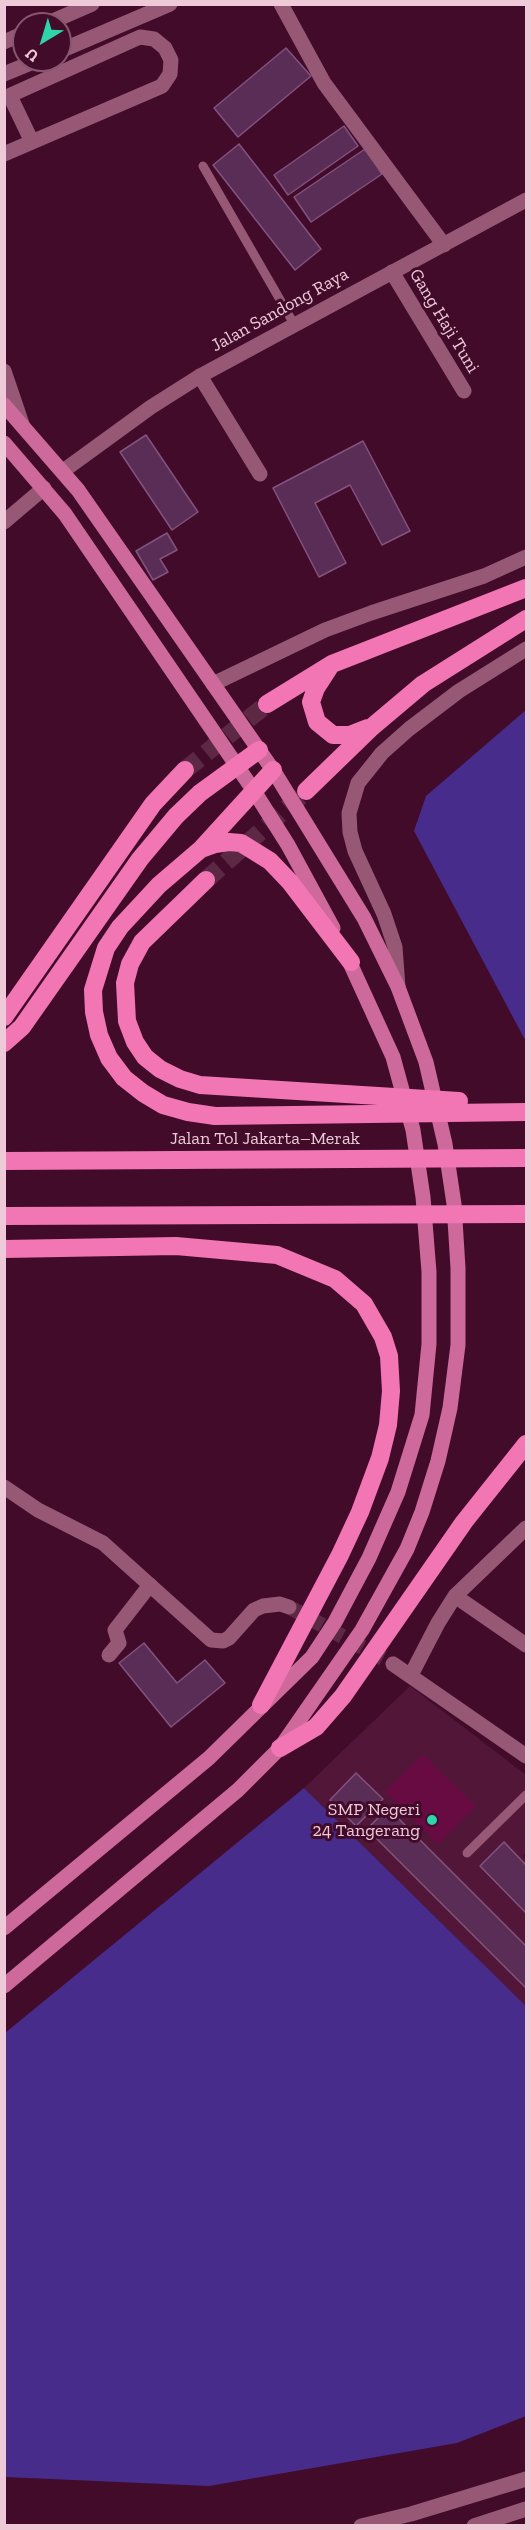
<!DOCTYPE html>
<html>
<head>
<meta charset="utf-8">
<style>
	body { margin:0 }
	#map { position:relative; width:531px; height:2530px; overflow:hidden; background:#420b2a; font-family:"Zilla Slab",serif }
	canvas { display:block }
	.frame { position:absolute; inset:0; border:6px solid #eecad9; pointer-events:none }
	.north { position:absolute; left:12px; top:12px; width:60px; height:60px; box-sizing:border-box; background:#420b2a; border:2px solid #875770; border-radius:50%; rotate:218deg; font-size:16px; font-weight:700; line-height:24px; text-align:center; color:#eecad9 }
	.north::after { content:''; display:block; margin:auto; width:21px; height:27px; background:#2ed4aa; clip-path:polygon(50% 0,100% 100%,50% 72%,0 100%) }
</style>
</head>
<body>
<div id="map">
<canvas width="531" height="2530"></canvas>
<div class="frame"></div>
<div class="north">U</div>
</div>
<script>
const g = document.querySelector('canvas').getContext('2d');
g.lineJoin = 'round';
function fill(path, color) { g.fillStyle = color; g.fill(path, 'evenodd'); }
const toPath = rows => new Path2D(rows.map(r => 'M' + r).join(''));
function stroke(path, color, width, dash) { g.strokeStyle = color; g.lineWidth = width; g.lineCap = dash ? 'butt' : 'round'; g.setLineDash(dash || []); g.stroke(path); }
function write(font, color, halo, rows, align = 'center') {
  g.font = font + ' "Zilla Slab",serif'; g.lineWidth = 6; g.setLineDash([]); g.textBaseline = 'middle'; g.strokeStyle = halo; g.fillStyle = color; for (const [text, x, y, turn = 0] of rows) {
    g.save(); g.translate(x, y); g.rotate((+turn || 0) * Math.PI / 180); g.textAlign = isNaN(turn) ? turn : align; if (halo) g.strokeText(text, 0, 0); g.fillText(text, 0, 0); g.restore();
  }
}
const built = toPath([
	[410,1686,526,1775,526,1852,523,1856,526,1859,526,2006,304,1788]
]);
const green = toPath([
	[423,1754,476,1806,438,1844,385,1792]
]);
const water = toPath([
	[526,710,526,1038,524,1038,414,831,426,796],
	[304,1788,526,2006,526,2416,457,2443,209,2486,5,2477,5,2033]
]);
const building = toPath([
	[286,48,311,76,238,137,214,108,286,48],
	[344,126,358,146,288,195,274,175,344,126],
	[239,144,321,249,295,270,213,165,239,144],
	[365,149,382,174,311,222,294,197,365,149],
	[146,435,198,512,172,530,120,452,146,435],
	[363,441,410,531,382,545,350,485,315,503,346,563,319,577,273,488,363,441],
	[167,533,177,550,160,559,168,572,153,580,136,551,167,533],
	[144,1643,177,1683,205,1660,225,1683,171,1727,119,1663,144,1643],
	[356,1773,383,1799,356,1826,330,1800,356,1773],
	[388,1808,526,1946,526,1988,367,1829,388,1808],
	[504,1842,526,1865,526,1913,480,1866,504,1842]
]);
const tertiaryTunnel = toPath([
	[289,1607,393,1664]
]);
const motorwayTunnel = toPath([
	[185,770,267,704],
	[206,880,305,792]
]);
const service = toPath([
	[203,166,294,324],
	[467,1853,526,1795]
]);
const minor = toPath([
	[281,4,324,83,444,245],
	[46,24,92,4],
	[4,42,24,33],
	[60,51,170,4],
	[4,74,38,60],
	[10,96,32,142],
	[4,98,140,37,154,39,165,48,171,60,170,74,162,86,4,154],
	[392,272,464,391],
	[4,371,22,424],
	[200,376,260,474],
	[455,1596,526,1645],
	[109,1655,119,1643,115,1630,150,1585],
	[411,1675,438,1623,455,1596,526,1528],
	[361,2526,411,2514,526,2479],
	[474,2526,526,2509]
]);
const tertiary = toPath([
	[63,471,151,407,200,376,526,200],
	[4,522,44,488],
	[213,684,325,630,371,613,484,576,526,557],
	[398,987,395,947,384,914,355,851,350,832,349,813,358,783,382,753,409,729,459,691,526,649],
	[4,1487,38,1510,103,1543,211,1640,223,1641,229,1638,254,1610,263,1606,280,1604,289,1607],
	[393,1664,526,1756]
]);
const primary = toPath([
	[4,405,78,490,273,770,364,918,398,987,426,1062,445,1144,454,1204,458,1268,458,1345,450,1408,438,1461,422,1512,407,1549,362,1630,280,1748,238,1790,4,1986],
	[4,443,65,514,254,791,288,845,333,928],
	[4,1928,209,1758,312,1657,335,1622,369,1558,398,1492,422,1415,429,1344,429,1272,423,1197,413,1130,393,1057,345,952]
]);
const motorway = toPath([
	[329,668,316,688,311,702,317,722,333,735,350,735,368,728],
	[267,704,332,664,526,588],
	[306,791,372,727,423,684,526,619],
	[201,849,273,770],
	[206,880,142,942,130,964,125,983,127,1021,135,1042,145,1057,160,1069,180,1079,200,1085,459,1101],
	[351,962,290,882,270,861,241,843,229,842,215,844,201,849,159,885,120,927,106,948,93,990,94,1012,99,1035,109,1058,124,1078,143,1093,163,1105,188,1112,215,1116,526,1112],
	[4,1017,153,804,185,770],
	[4,1043,22,1027,140,859,176,816,200,793,259,750],
	[4,1161,526,1158],
	[4,1216,526,1214],
	[4,1249,176,1246,277,1255,335,1279,364,1304,383,1337,389,1356,391,1391,388,1425,380,1458,360,1512,340,1555,261,1705],
	[280,1748,316,1727,343,1696,464,1522,526,1444]
]);
const markers = [
	[432,1820,6,"#2ed4aa"]
];
const streetNames = [
	["Jalan Sandong Raya",280,310,-29],
	["Gang Haji Tuni",444,321,59],
	["Jalan Tol Jakarta–Merak",265,1139]
];
const poiNames = [
	["SMP Negeri",420,1810],
	["24 Tangerang",420,1831]
];
fill(built, '#521638');
fill(green, '#670b42');
fill(water, '#472c8c');
fill(building, '#5a2d56');
stroke(building, '#83527e', 1.5);
stroke(tertiaryTunnel, '#5c2844', 15, [15, 8]);
stroke(motorwayTunnel, '#5c2844', 18, [18, 9]);
stroke(service, '#965875', 9);
stroke(minor, '#965875', 15);
stroke(tertiary, '#965875', 15);
stroke(primary, '#cd699b', 15);
stroke(motorway, '#f275b4', 18);
for (const [x, y, r, color] of markers) { const dot = new Path2D(); dot.arc(x, y, r, 0, 2 * Math.PI); g.fillStyle = color; g.fill(dot); stroke(dot, '#420b2a', 2); }
write('18px', '#eecad9', '#420b2a', streetNames);
write('18px', '#eecad9', '#420b2a', poiNames, 'right');
</script>
</body>
</html>
